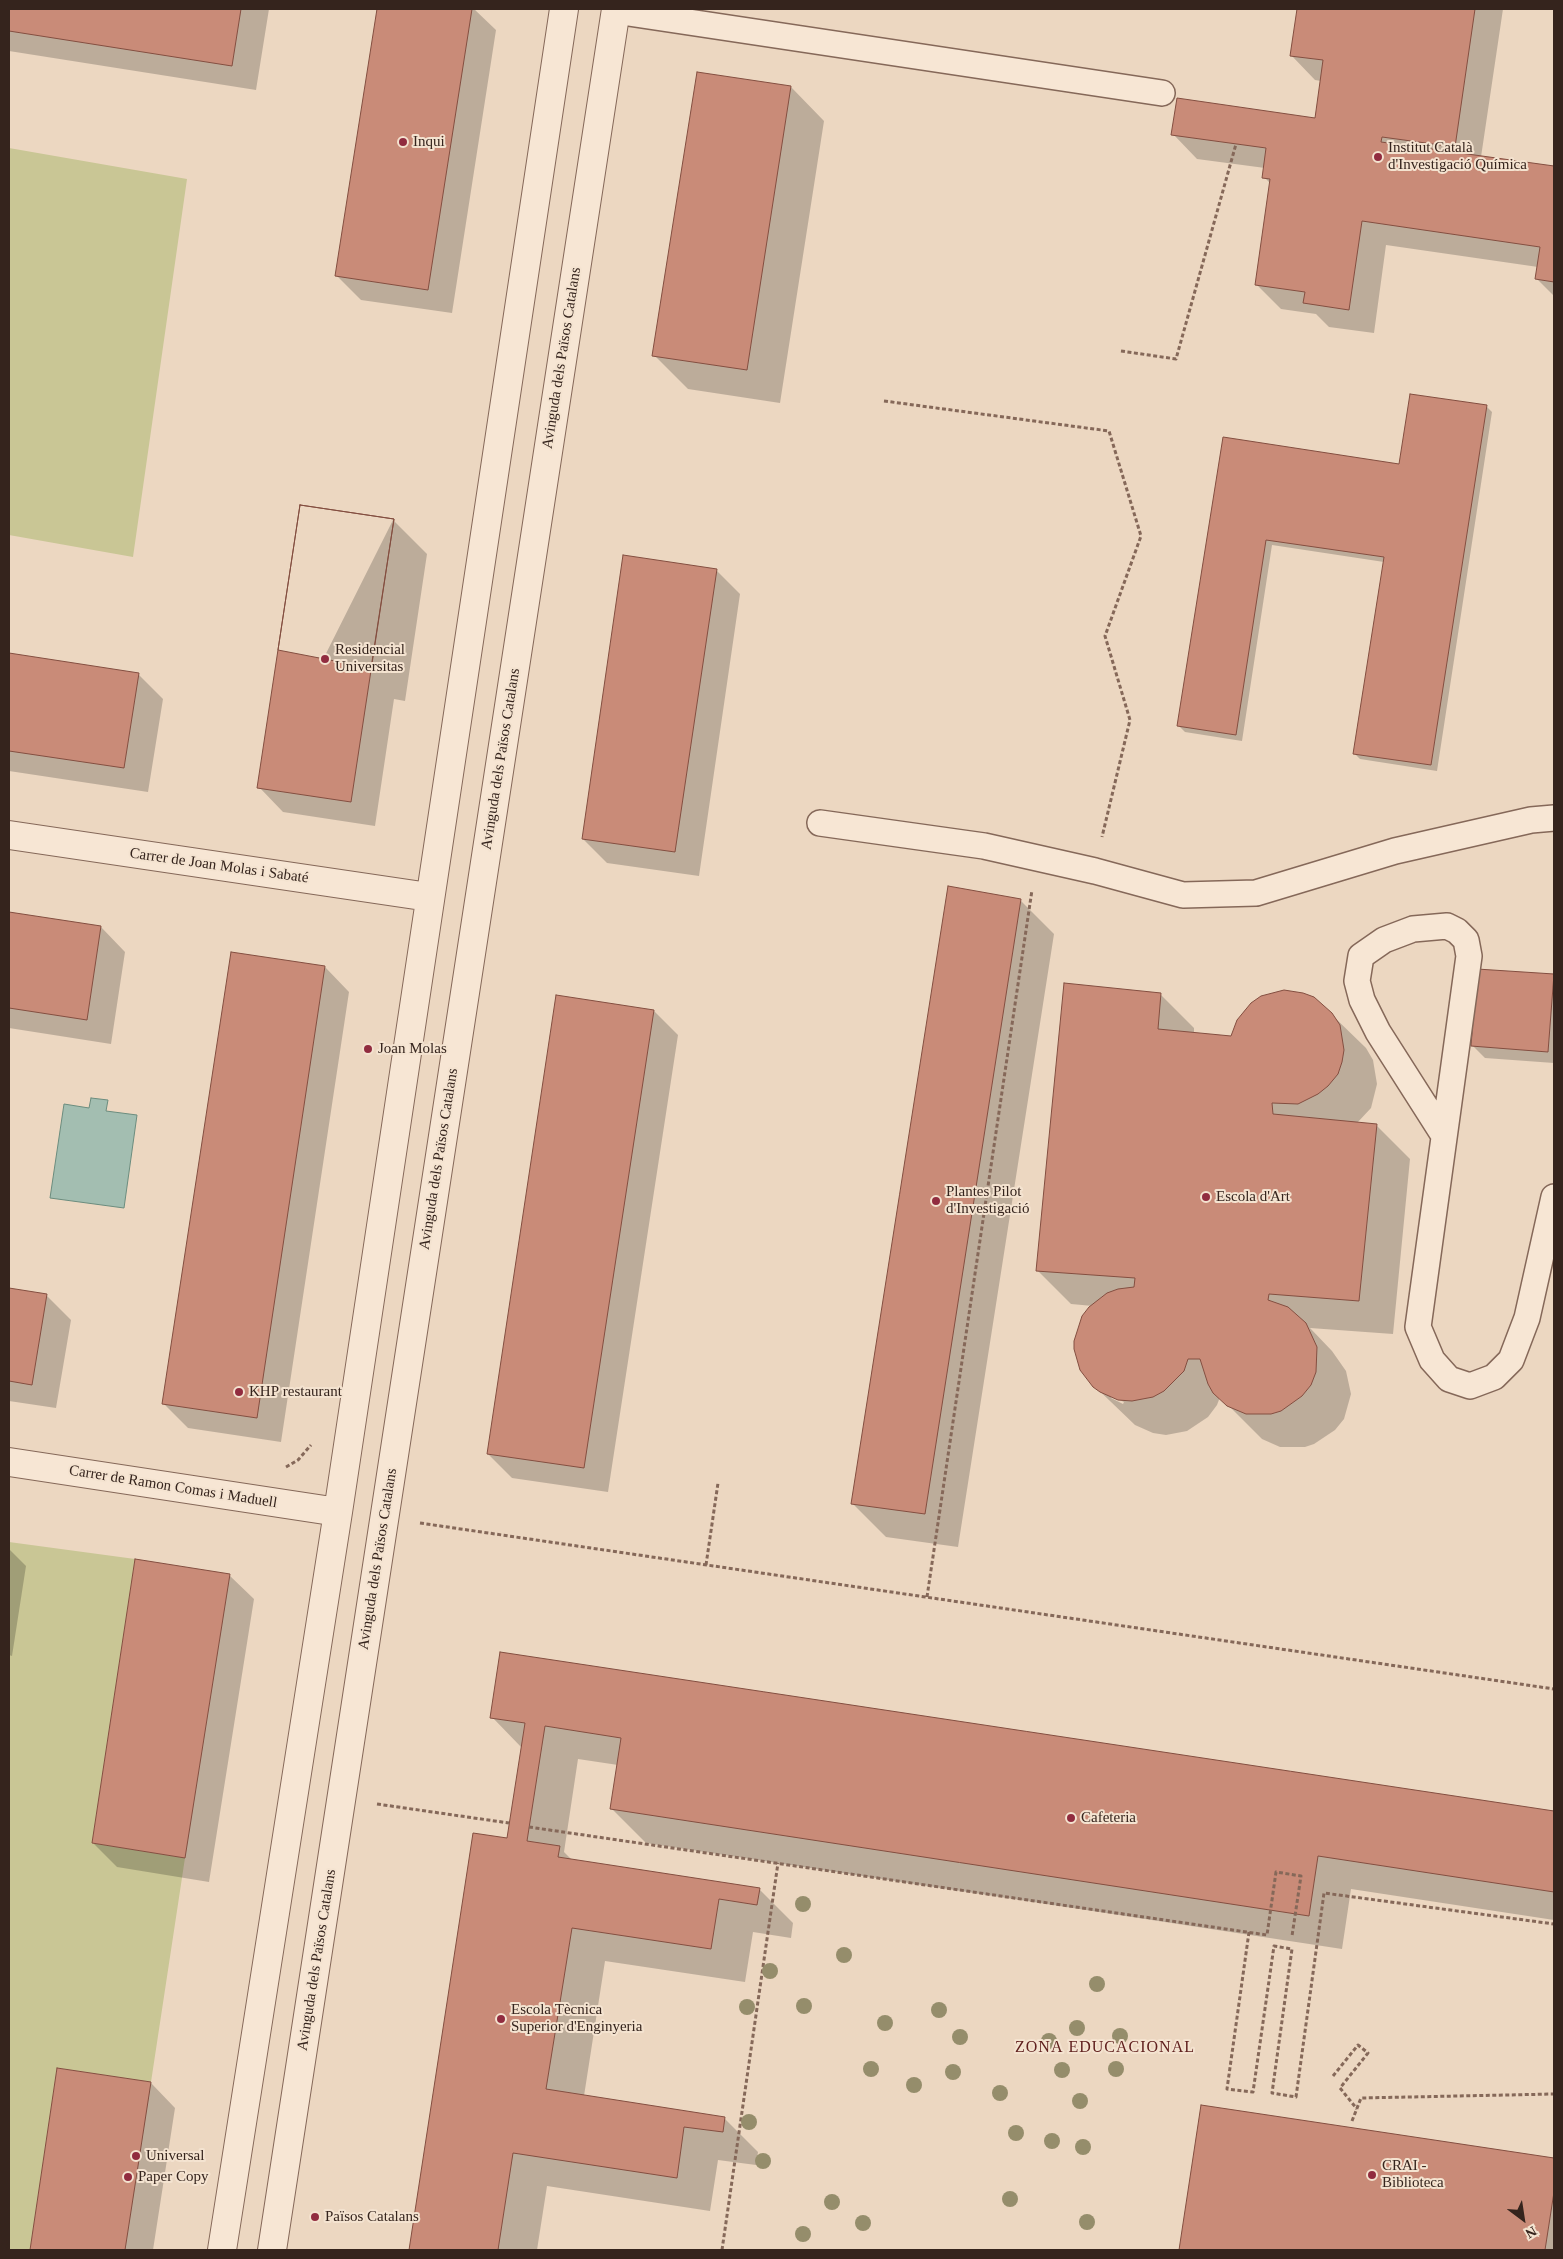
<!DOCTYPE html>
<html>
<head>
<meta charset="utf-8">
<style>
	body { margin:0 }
	#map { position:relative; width:1563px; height:2259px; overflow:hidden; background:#ecd7c1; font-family:"Times New Roman",serif }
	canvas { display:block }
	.frame { position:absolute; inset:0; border:10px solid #35241d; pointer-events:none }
	.north { position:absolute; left:1498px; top:2194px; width:50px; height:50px; -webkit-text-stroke:4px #f4e3d0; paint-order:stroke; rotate:149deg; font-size:14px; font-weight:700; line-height:20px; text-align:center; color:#35241d }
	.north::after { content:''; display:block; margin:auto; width:18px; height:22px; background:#35241d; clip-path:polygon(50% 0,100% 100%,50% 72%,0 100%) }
</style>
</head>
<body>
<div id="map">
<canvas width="1563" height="2259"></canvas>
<div class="frame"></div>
<div class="north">N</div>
</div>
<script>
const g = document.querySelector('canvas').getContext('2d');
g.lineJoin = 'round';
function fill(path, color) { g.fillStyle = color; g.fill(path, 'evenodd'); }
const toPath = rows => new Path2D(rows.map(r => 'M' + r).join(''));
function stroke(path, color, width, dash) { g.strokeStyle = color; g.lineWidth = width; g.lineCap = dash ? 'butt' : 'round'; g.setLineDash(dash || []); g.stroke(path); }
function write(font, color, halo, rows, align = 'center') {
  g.font = font + ' "Times New Roman",serif'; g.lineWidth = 4; g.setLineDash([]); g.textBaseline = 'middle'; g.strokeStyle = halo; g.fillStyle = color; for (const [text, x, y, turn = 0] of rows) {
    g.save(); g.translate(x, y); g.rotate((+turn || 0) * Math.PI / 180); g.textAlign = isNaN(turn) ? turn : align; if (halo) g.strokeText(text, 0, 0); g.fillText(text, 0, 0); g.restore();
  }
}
const green = toPath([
	[9,148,187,179,133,557,9,535],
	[9,1542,135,1559,92,1843,185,1858,151,2082,57,2068,30,2250,9,2250]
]);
const water = toPath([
	[91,1098,108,1100,106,1111,137,1115,124,1208,50,1198,64,1104,89,1108,91,1098]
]);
const shadow = toPath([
	[9,9,269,9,256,90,9,51],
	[378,9,474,9,496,30,452,313,361,300,336,275],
	[1298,9,1503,9,1481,157,1554,168,1554,296,1536,278,1538,267,1386,245,1374,333,1329,327,1316,314,1281,309,1257,285,1271,184,1264,177,1265,168,1197,159,1173,134,1316,119,1321,81,1315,80,1291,55],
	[791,87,824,121,780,403,688,389,654,355],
	[1486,406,1492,412,1437,771,1360,759,1354,753,1384,562,1272,545,1242,741,1185,732,1179,726,1224,439,1400,465],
	[393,520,427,554,405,701,394,699,375,826,283,812,259,787],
	[716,570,740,594,699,876,607,863,583,839],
	[9,655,138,674,163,699,148,792,9,771],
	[1021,901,1054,934,958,1547,886,1537,852,1503],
	[9,913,101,927,125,952,111,1044,9,1028],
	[325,967,349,992,281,1442,188,1428,164,1404],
	[1553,976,1554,1063,1485,1058,1473,1046],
	[1160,994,1194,1028,1194,1034,1232,1038,1244,1011,1262,997,1331,1014,1366,1048,1373,1060,1377,1084,1371,1108,1357,1123,1376,1125,1410,1159,1393,1334,1310,1328,1332,1351,1346,1371,1351,1394,1344,1419,1335,1430,1314,1444,1305,1447,1280,1447,1262,1439,1220,1397,1217,1405,1208,1417,1187,1431,1166,1435,1153,1433,1135,1425,1086,1378,1093,1306,1071,1304,1037,1270],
	[1111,1396,1124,1402,1123,1404,1111,1398],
	[654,1011,678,1035,608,1492,512,1478,488,1454],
	[9,1289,46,1295,71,1320,56,1408,9,1401],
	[9,1549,26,1566,12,1656,9,1655],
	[229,1575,254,1599,209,1882,117,1867,93,1843],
	[501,1653,1554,1813,1554,1920,1351,1889,1342,1949,646,1843,612,1809,618,1765,578,1759,564,1852,573,1861,759,1889,793,1923,791,1938,753,1932,745,1982,605,1961,584,2096,724,2118,758,2152,756,2165,718,2160,710,2211,547,2186,537,2250,410,2250,474,1835,508,1840,522,1748,492,1717],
	[58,2070,151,2083,175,2108,153,2250,31,2250],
	[1203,2106,1554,2159,1554,2250,1180,2250]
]);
const building = toPath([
	[9,9,241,9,232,66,9,31,9,9],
	[377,9,472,9,428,290,335,276,377,9],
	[1297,9,1475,9,1455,147,1382,137,1381,142,1554,166,1554,282,1535,279,1540,247,1362,221,1349,310,1303,303,1305,292,1255,285,1270,179,1262,178,1266,148,1171,135,1177,98,1315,118,1323,60,1290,56,1297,9],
	[697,72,791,86,747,370,652,356,697,72],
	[1410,394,1487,405,1431,765,1353,754,1384,557,1266,540,1236,735,1177,726,1223,437,1399,464,1410,394],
	[300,505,394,519,351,802,257,788,300,505],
	[300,505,394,519,371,668,278,650,300,505],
	[623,555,717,569,675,852,582,839,623,555],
	[9,653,139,673,124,768,9,751,9,653],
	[948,886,1021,899,925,1514,851,1504,948,886],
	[9,912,101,926,87,1020,9,1008,9,912],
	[231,952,325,966,257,1418,162,1404,231,952],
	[1477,969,1554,974,1548,1052,1471,1046,1477,969],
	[1064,983,1161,993,1158,1029,1231,1036,1237,1020,1251,1003,1261,996,1284,990,1303,993,1314,997,1332,1013,1340,1025,1344,1050,1342,1062,1338,1074,1328,1086,1318,1094,1298,1104,1272,1103,1273,1114,1377,1124,1359,1301,1269,1294,1268,1300,1288,1307,1306,1323,1317,1347,1316,1372,1311,1385,1302,1396,1281,1411,1271,1414,1246,1414,1227,1406,1213,1393,1208,1384,1200,1359,1188,1359,1184,1371,1164,1391,1153,1397,1132,1401,1118,1400,1100,1392,1093,1387,1080,1370,1074,1349,1074,1341,1082,1316,1089,1307,1107,1293,1118,1289,1134,1287,1135,1278,1036,1271,1064,983],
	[556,995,654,1010,584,1468,487,1454,556,995],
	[9,1288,47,1294,32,1385,9,1381,9,1288],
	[135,1559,230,1574,185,1858,92,1843,135,1559],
	[500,1652,1554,1811,1554,1892,1318,1856,1309,1916,610,1809,621,1738,545,1726,527,1841,560,1846,558,1857,760,1888,757,1905,719,1899,711,1949,572,1928,546,2089,725,2117,723,2132,684,2127,677,2178,513,2153,498,2250,409,2250,473,1833,507,1838,525,1723,490,1718,500,1652],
	[57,2068,151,2082,125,2250,30,2250,57,2068],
	[1201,2105,1554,2158,1554,2192,1545,2250,1179,2250,1201,2105]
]);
const path = toPath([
	[1121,351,1176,359,1236,144],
	[884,401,1109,431,1141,536,1105,636,1130,720,1102,837],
	[286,1467,298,1460,311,1445],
	[420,1523,1554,1689],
	[706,1565,718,1483],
	[927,1597,1032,890],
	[377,1804,509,1823],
	[529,1827,1267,1935,1276,1872,1301,1876,1292,1936],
	[1249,1932,1227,2089,1253,2092,1274,1946,1292,1949,1272,2093,1296,2097,1324,1893,1554,1924],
	[1333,2076,1358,2045,1368,2053,1340,2088,1357,2109],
	[1352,2121,1361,2098,1554,2094],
	[722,2250,778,1863]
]);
const service = toPath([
	[615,11,1162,93],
	[820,823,984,846,1095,871,1183,895,1256,893,1395,851,1531,820,1554,818],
	[1443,1134,1378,1032,1362,1000,1357,981,1361,956,1384,940,1413,929,1447,926,1457,931,1466,940,1469,956,1418,1327,1432,1360,1449,1379,1470,1386,1494,1377,1511,1360,1527,1318,1554,1197]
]);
const minor = toPath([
	[9,835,429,897],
	[9,1462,338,1512],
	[222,2250,338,1512,564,9],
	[272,2250,616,9]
]);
const trees = [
	[803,1904],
	[844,1955],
	[770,1971],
	[1097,1984],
	[804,2006],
	[747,2007],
	[939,2010],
	[885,2023],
	[1077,2028],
	[1120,2036],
	[960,2037],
	[1049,2041],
	[871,2069],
	[1116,2069],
	[1062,2070],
	[953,2072],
	[914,2085],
	[1000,2093],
	[1080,2101],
	[749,2122],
	[1016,2133],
	[1052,2141],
	[1083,2147],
	[763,2161],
	[1010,2199],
	[832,2202],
	[1087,2222],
	[863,2223],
	[803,2234]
];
const markers = [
	[403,142,5,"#912c3f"],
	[1378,157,5,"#912c3f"],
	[325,659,5,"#912c3f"],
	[368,1049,5,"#912c3f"],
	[1206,1197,5,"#912c3f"],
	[936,1201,5,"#912c3f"],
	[239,1392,5,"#912c3f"],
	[1071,1818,5,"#912c3f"],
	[501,2019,5,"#912c3f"],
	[136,2156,5,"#912c3f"],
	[1372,2175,5,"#912c3f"],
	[128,2177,5,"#912c3f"],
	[315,2217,5,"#912c3f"]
];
const poiNames = [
	["Inqui",413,142],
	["Institut Català",1388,148],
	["d'Investigació Química",1388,165],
	["Residencial",335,650],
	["Universitas",335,667],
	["Joan Molas",378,1049],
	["Plantes Pilot",946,1192],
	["d'Investigació",946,1209],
	["Escola d'Art",1216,1197],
	["KHP restaurant",249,1392],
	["Cafeteria",1081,1818],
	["Escola Tècnica",511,2010],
	["Superior d'Enginyeria",511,2027],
	["Universal",146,2156],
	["CRAI -",1382,2166],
	["Biblioteca",1382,2183],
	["Paper Copy",138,2177],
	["Països Catalans",325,2217]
];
const streetNames = [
	["Avinguda dels Països Catalans",562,358,-81],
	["Avinguda dels Països Catalans",501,759,-81],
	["Carrer de Joan Molas i Sabaté",219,866,8],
	["Avinguda dels Països Catalans",439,1159,-81],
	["Carrer de Ramon Comas i Maduell",173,1487,9],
	["Avinguda dels Països Catalans",378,1559,-81],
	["Avinguda dels Països Catalans",317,1960,-81]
];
const neighbourhoodNames = [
	["ZONA EDUCACIONAL",1105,2048]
];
fill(green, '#c9c695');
fill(water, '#a3beb1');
stroke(water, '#6b8c7e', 1);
fill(shadow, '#0003');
fill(building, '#c98b78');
stroke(building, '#834e40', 1);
stroke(service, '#856859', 28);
stroke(minor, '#856859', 30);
stroke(path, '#856859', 3, [4, 2.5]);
stroke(service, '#f7e6d4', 25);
stroke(minor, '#f7e6d4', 28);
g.fillStyle = '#958d6b';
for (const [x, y] of trees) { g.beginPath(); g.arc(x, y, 8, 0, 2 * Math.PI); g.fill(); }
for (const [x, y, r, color] of markers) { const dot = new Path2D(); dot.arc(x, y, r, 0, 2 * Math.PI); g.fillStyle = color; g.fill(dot); stroke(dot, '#f4e3d0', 2); }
write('15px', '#35241d', '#f4e3d0', poiNames, 'left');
write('15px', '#35241d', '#f4e3d0', streetNames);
g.letterSpacing = '1px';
write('16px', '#60201e', '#f4e3d0', neighbourhoodNames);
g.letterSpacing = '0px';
</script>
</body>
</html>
